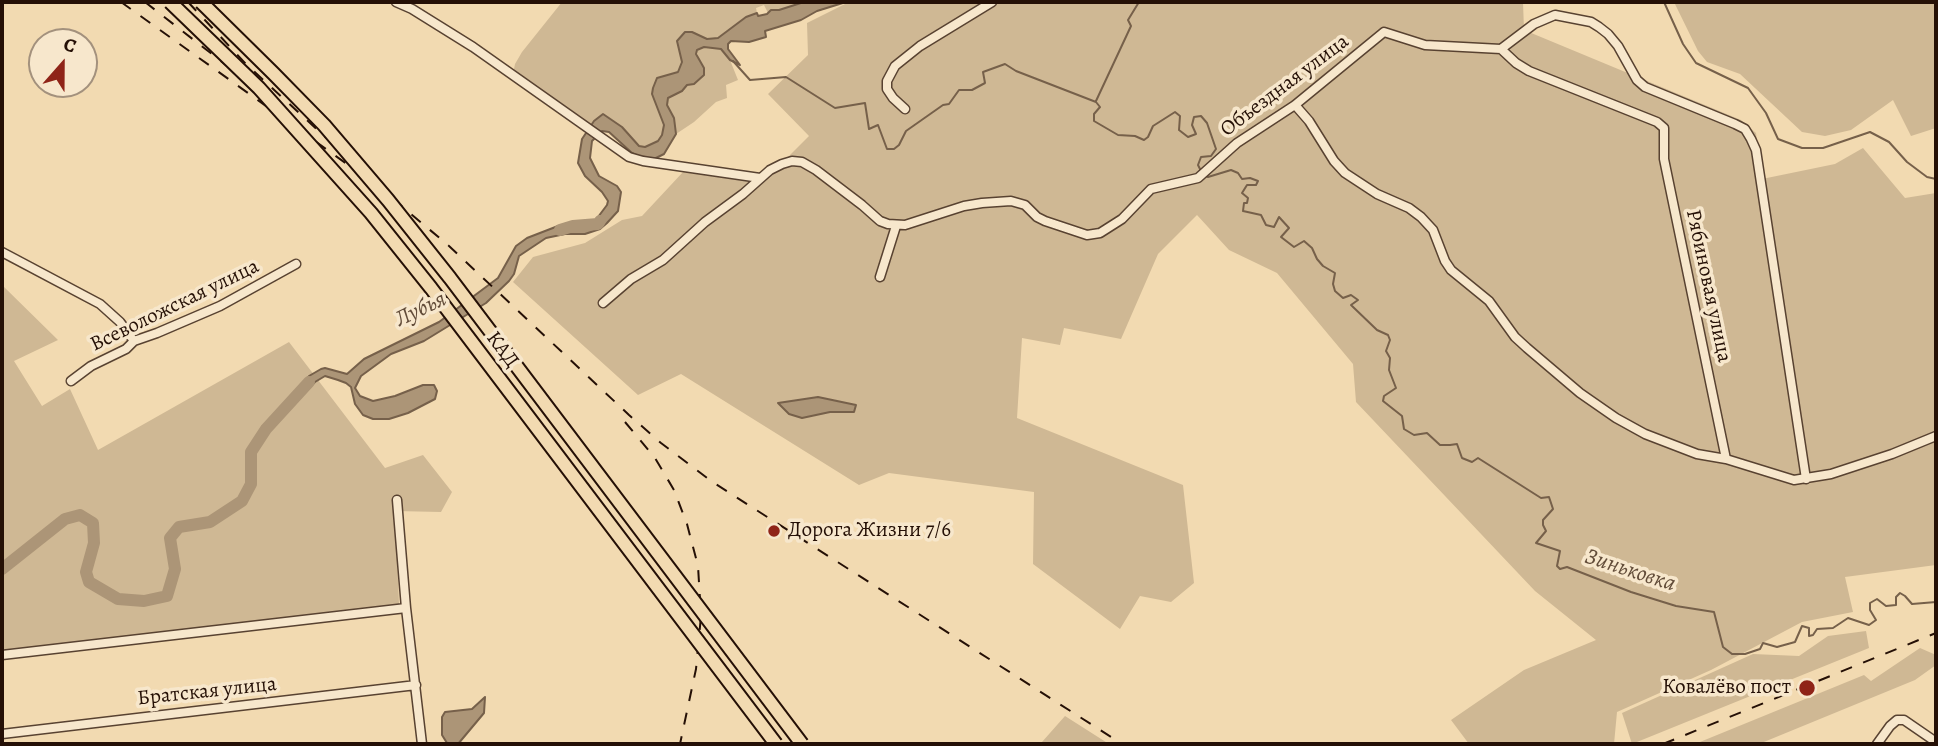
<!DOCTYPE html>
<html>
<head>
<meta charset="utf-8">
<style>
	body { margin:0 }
	#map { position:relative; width:1938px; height:746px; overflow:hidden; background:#f2dab1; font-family:Alegreya,serif }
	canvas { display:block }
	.frame { position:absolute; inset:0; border:4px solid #251006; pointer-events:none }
	.north { position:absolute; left:28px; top:28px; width:70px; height:70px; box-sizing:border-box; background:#f7e7cc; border:2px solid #a3917d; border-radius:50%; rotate:21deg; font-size:19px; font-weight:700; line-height:28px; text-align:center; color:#251006 }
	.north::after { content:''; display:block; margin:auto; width:24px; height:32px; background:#8f2418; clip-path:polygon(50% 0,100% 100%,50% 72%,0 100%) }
</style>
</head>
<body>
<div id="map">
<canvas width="1938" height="746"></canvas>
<div class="frame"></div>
<div class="north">С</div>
</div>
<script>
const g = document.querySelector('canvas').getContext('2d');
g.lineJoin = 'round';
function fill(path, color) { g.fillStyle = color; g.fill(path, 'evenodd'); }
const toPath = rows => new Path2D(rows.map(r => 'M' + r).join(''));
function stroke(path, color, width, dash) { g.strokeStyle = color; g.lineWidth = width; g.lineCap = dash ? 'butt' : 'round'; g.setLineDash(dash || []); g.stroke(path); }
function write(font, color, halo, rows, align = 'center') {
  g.font = font + ' Alegreya,serif'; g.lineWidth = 7; g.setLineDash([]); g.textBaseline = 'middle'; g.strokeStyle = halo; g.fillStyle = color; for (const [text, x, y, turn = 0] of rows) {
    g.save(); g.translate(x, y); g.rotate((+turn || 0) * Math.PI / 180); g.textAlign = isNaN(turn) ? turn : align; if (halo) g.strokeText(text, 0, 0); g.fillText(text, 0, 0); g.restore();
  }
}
const green = toPath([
	[562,2,804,2,779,10,772,10,768,13,764,5,756,8,757,13,746,17,719,38,707,39,692,32,677,41,682,62,678,72,669,76,652,94,662,116,664,125,662,135,658,141,645,147,639,146,633,141,622,127,594,121,592,124,583,120,513,74,515,64,522,52],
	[849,2,1523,2,1524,30,1741,120,1756,133,1762,179,1835,164,1863,148,1905,198,1936,193,1936,565,1845,577,1853,612,1802,622,1711,670,1617,712,1614,744,1469,744,1451,720,1524,670,1596,640,1535,591,1356,402,1353,364,1277,273,1229,250,1197,215,1158,254,1121,339,1064,328,1060,345,1022,338,1017,418,1183,485,1194,583,1171,602,1140,596,1120,629,1033,564,1034,492,889,473,859,485,681,374,638,395,513,282,533,257,585,243,622,220,642,216,683,172,762,183,809,136,768,94,808,55,807,23],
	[1674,2,1936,2,1936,128,1911,136,1893,100,1851,130,1825,136,1802,132,1740,74,1707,62,1698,51],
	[704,47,721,49,730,60,738,80,726,85,727,98,716,102,694,122,676,134,674,119,667,105,668,98,682,91,687,85,694,84,698,59,697,51],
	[2,285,58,340,14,361,42,406,70,389,98,450,289,342,385,468,423,455,452,492,441,512,395,511,399,604,2,652],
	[1866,631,1869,648,1632,744,1622,713,1753,654,1799,656,1828,636],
	[1920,648,1936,655,1936,665,1915,680,1759,744,1695,744,1864,675,1871,681],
	[1065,716,1109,744,1056,744,1042,742]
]);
const water = toPath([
	[804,2,846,2,817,11,801,20,765,31,766,37,749,42,731,41,728,44,728,49,740,65,730,60,721,49,704,47,697,50,696,54,704,68,704,75,694,84,687,85,682,91,668,98,667,105,674,118,676,134,664,154,652,160,644,159,632,153,609,132,602,131,592,141,590,158,599,176,617,186,621,192,618,211,607,223,600,229,585,234,565,234,546,238,519,256,514,274,509,281,486,303,424,341,391,354,361,376,355,388,360,396,373,401,395,396,423,385,434,385,437,391,435,399,408,413,389,419,373,419,363,415,355,404,351,387,346,383,338,380,325,376,315,382,302,395,297,391,309,376,321,369,325,368,347,374,364,359,439,322,498,278,516,246,527,238,558,226,585,226,595,221,607,205,608,201,602,192,585,176,578,163,582,139,594,121,603,114,622,127,639,146,645,147,658,141,662,135,664,125,652,94,653,88,657,78,678,72,682,62,677,41,685,32,692,32,707,39,718,38,746,17,757,13,758,16,767,14,771,10,779,10,804,2],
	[818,397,856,405,854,412,830,412,802,418,789,414,778,403,818,397],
	[485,697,484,713,458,744,447,743,442,735,442,717,445,712,472,709,485,697]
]);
const stream = toPath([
	[1664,2,1683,44,1696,63,1748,88,1766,113,1778,139,1802,148,1823,148,1870,132,1889,142,1907,162,1927,177,1936,179],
	[733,61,750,80,786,77,835,108,865,103,869,129,878,125,887,149,894,149,899,145,906,131,943,105,949,104,959,90,972,90,985,83,983,72,1005,64,1016,71,1096,102,1100,107,1094,114,1094,121,1118,135,1135,136,1144,140,1148,137,1153,126,1175,112,1180,116,1179,130,1188,137,1196,134,1192,125,1194,117,1201,116,1207,123,1216,149,1211,156,1201,157,1198,165,1201,171],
	[1096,101,1131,26,1128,20,1139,2],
	[1204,175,1208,177,1231,170,1238,173,1242,179,1250,178,1258,181,1256,185,1247,185,1242,193,1248,198,1247,203,1244,203,1243,211,1261,215,1266,225,1274,227,1279,217,1289,228,1281,237,1294,247,1304,241,1312,248,1317,259,1323,266,1335,273,1333,284,1335,291,1343,298,1351,295,1358,300,1351,305,1377,330,1388,335,1390,340,1386,351,1390,358,1389,370,1396,388,1384,396,1383,401,1402,416,1404,429,1414,435,1427,433,1440,445,1450,445,1457,444,1462,458,1472,462,1478,458,1541,498,1549,497,1553,509,1543,520,1543,525,1546,531,1536,543,1560,551,1557,566,1560,569,1567,567,1631,592,1676,606,1714,612,1723,647,1732,654,1745,654,1760,649,1763,643,1777,647,1795,642,1802,626,1809,628,1809,636,1813,635,1817,629,1833,628,1848,618,1869,625,1876,620,1870,610,1870,603,1877,599,1886,606,1896,605,1896,597,1900,593,1905,596,1912,604,1936,602]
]);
const river = toPath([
	[560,230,573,226,598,224,600,221],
	[2,569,65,519,80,515,93,523,94,543,86,572,89,582,118,599,144,601,167,596,175,569,170,538,179,527,210,522,242,501,251,484,251,452,266,429,309,382]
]);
const minor = toPath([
	[396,2,412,9,473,47,629,157,643,161,760,178],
	[1501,49,1516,63,1529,71,1657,122,1664,128,1664,159,1726,459],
	[1295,105,1309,121,1334,161,1345,173,1377,194,1409,208,1421,217,1433,230,1445,261,1451,270,1489,301,1515,337,1527,348,1580,393,1616,418,1645,434,1697,454,1726,459,1794,480,1831,474,1892,454,1936,436],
	[905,109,893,98,887,89,887,81,895,66,920,46,992,2],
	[2,252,100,304,120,322,134,341],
	[880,277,896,226],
	[603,303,631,279,663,260,705,222,743,194,770,170,782,164,792,161,802,162,816,170,862,205,880,221,888,224,905,225,964,206,982,203,1011,201,1025,205,1037,217,1045,221,1087,235,1100,233,1122,219,1151,189,1198,178,1237,143,1295,105,1384,32,1425,45,1501,49,1534,24,1555,15,1591,22,1599,27,1608,34,1618,46,1637,80,1645,87,1735,124,1745,129,1751,139,1756,150,1806,479],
	[71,381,91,366,126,349,134,341,157,333,220,306,296,264],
	[397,500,406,608,422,744],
	[2,655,406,608],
	[2,734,416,685],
	[1877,744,1890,726,1897,720,1904,720,1936,742]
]);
const rail = toPath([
	[121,2,379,187,449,246,629,415,661,443,711,481,1122,744],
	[145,2,244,79],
	[188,2,246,64,334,145],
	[625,422,655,458,674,490,687,524,698,566,701,616,696,669,680,744],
	[1663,744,1936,633]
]);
const highwayBridge = toPath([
	[170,2,259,88,371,213,431,288,776,744],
	[201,2,273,73,324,125,388,200,450,278,802,744]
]);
const markers = [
	[774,531,7,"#8f2418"],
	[1807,688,9,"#8f2418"]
];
const streetNames = [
	["Объездная улица",1285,86,-37],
	["Рябиновая улица",1708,286,78],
	["Всеволожская улица",175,306,-26],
	["КАД",502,350,53],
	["Братская улица",207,692,-6]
];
const poiNames = [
	["Дорога Жизни 7/6",788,531],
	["Ковалёво пост",1791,688,"right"]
];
const waterNames = [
	["Лубья",421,310,-26],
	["Зиньковка",1630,571,18]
];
fill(green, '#cfb894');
fill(water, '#ac9577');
stroke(water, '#76604a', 2);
stroke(stream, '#76604a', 2);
stroke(river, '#ac9577', 12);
stroke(minor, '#584231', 11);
stroke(minor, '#f7e7cc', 8);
stroke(rail, '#251006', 2, [12, 12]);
stroke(highwayBridge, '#251006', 16, []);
stroke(highwayBridge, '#f2dab1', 12);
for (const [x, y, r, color] of markers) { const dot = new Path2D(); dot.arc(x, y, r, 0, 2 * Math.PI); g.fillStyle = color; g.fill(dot); stroke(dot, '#f7e7cc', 2.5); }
write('21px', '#251006', '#f7e7cc', streetNames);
write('21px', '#251006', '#f7e7cc', poiNames, 'left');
write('italic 23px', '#624c39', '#f7e7cc', waterNames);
</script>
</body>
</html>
